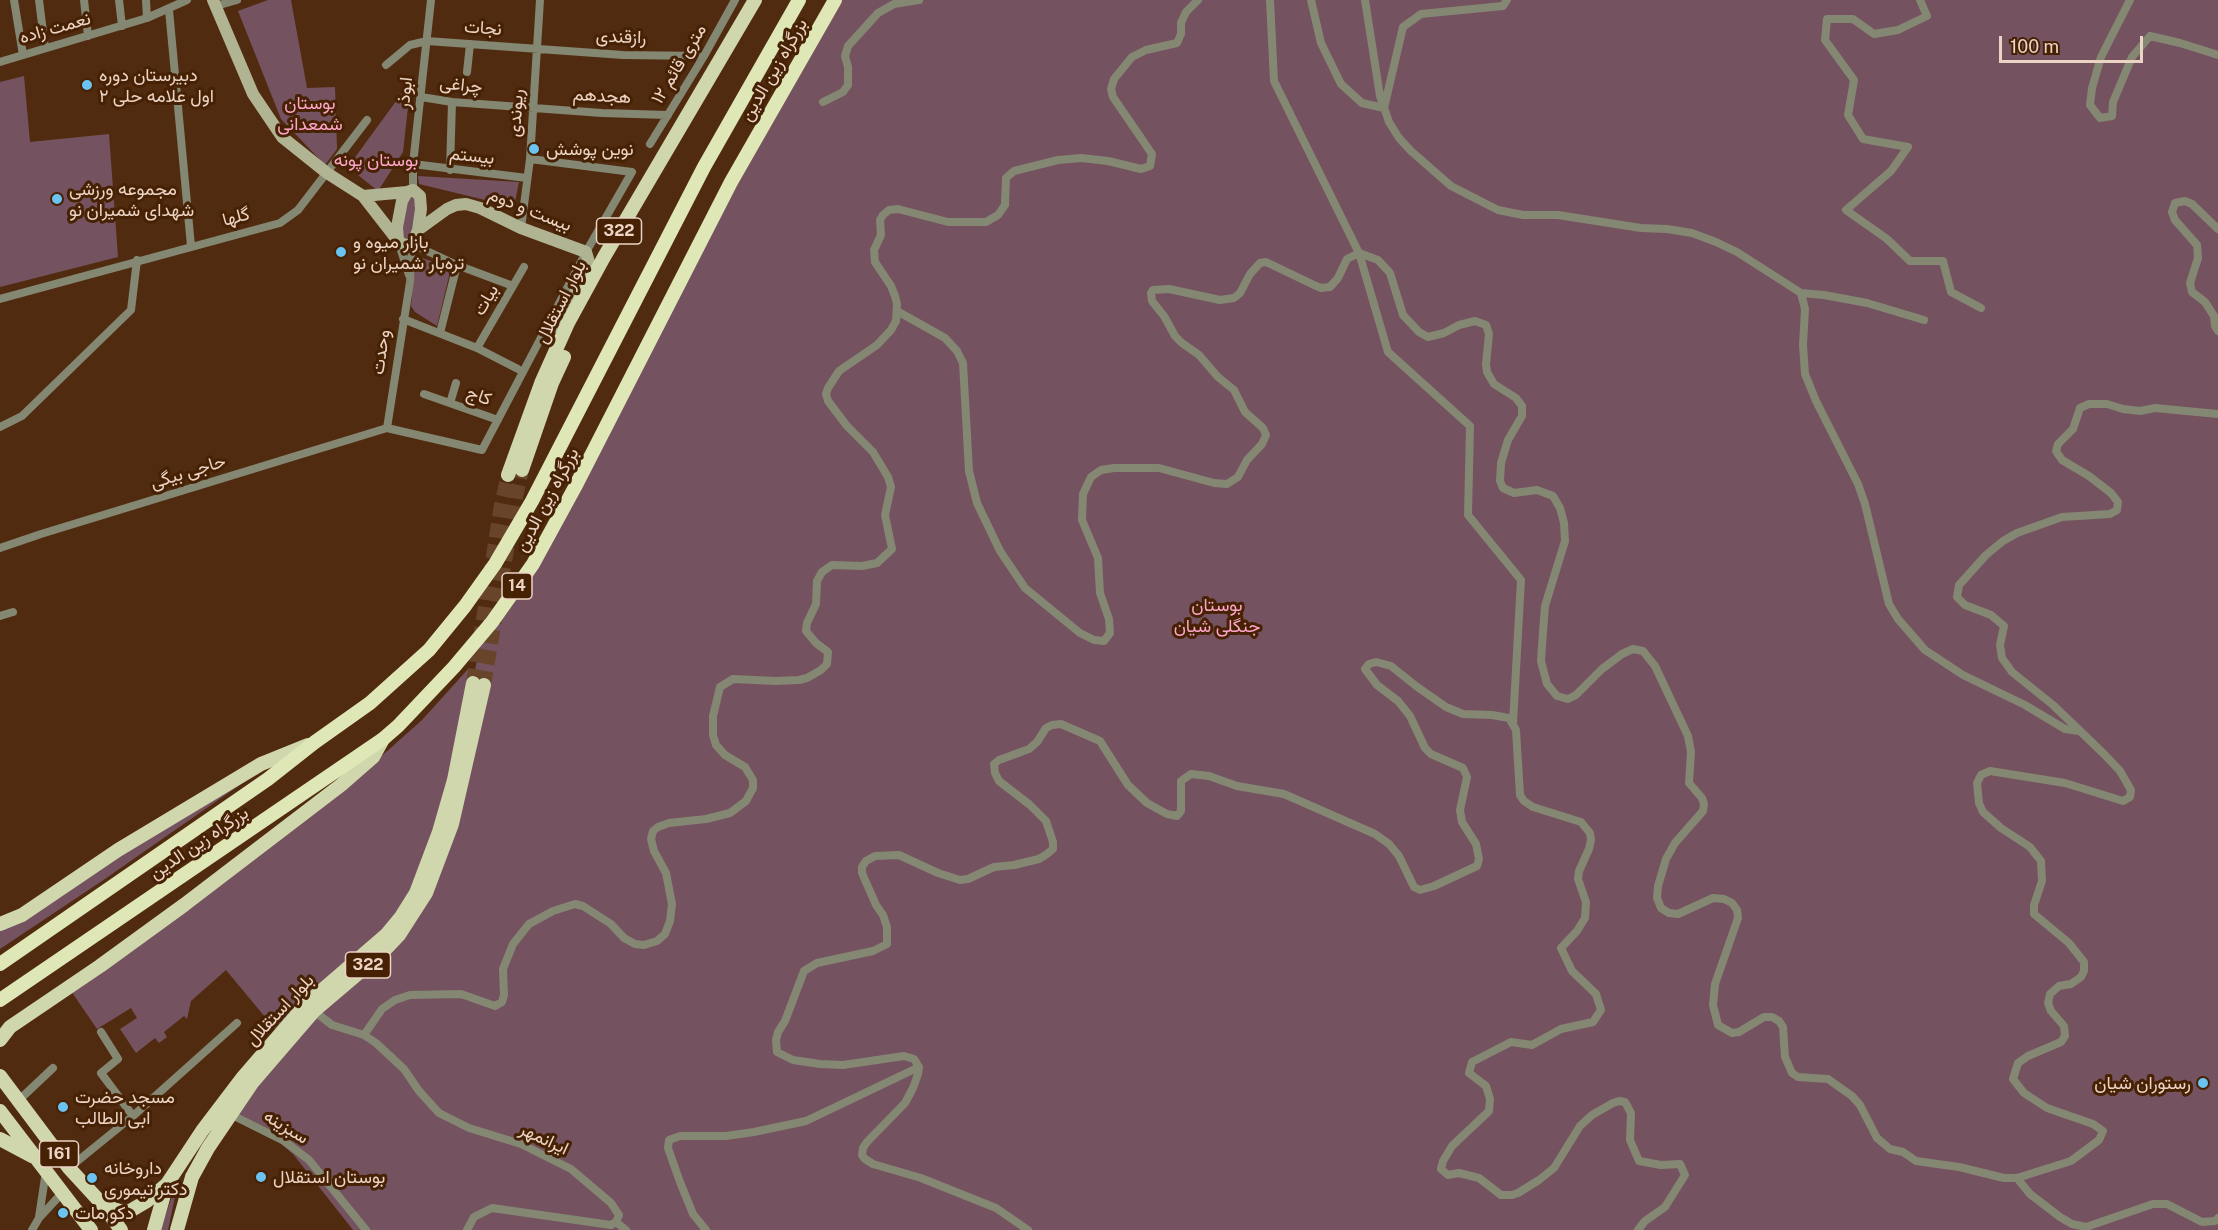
<!DOCTYPE html>
<html>
<head>
<meta charset="utf-8">
<style>
	body { margin:0 }
	#map { position:relative; width:2218px; height:1230px; overflow:hidden; background:#512b10; font-family:"Public Sans",sans-serif }
	canvas { display:block }
	.scale { position:absolute; left:1999px; top:36px; width:144px; height:27px; box-sizing:border-box; border:3px solid #ecd4c5; border-top:0; padding-left:8px; font-size:18px; line-height:21px; white-space:nowrap; color:#ecd4c5; -webkit-text-stroke:4px #462104; paint-order:stroke }
</style>
</head>
<body>
<div id="map">
<canvas width="2218" height="1230"></canvas>
<div class="scale">100 m</div>
</div>
<script>
const g = document.querySelector('canvas').getContext('2d');
g.lineJoin = 'round';
function fill(path, color) { g.fillStyle = color; g.fill(path, 'evenodd'); }
const toPath = rows => new Path2D(rows.map(r => 'M' + r).join(''));
function stroke(path, color, width, dash) { g.strokeStyle = color; g.lineWidth = width; g.lineCap = dash ? 'butt' : 'round'; g.setLineDash(dash || []); g.stroke(path); }
function write(font, color, halo, rows, align = 'center') {
  g.font = font + ' "Public Sans",Vazirmatn,sans-serif'; g.lineWidth = 6; g.setLineDash([]); g.textBaseline = 'middle'; g.strokeStyle = halo; g.fillStyle = color; for (const [text, x, y, turn = 0] of rows) {
    g.save(); g.translate(x, y); g.rotate((+turn || 0) * Math.PI / 180); g.textAlign = isNaN(turn) ? turn : align; if (halo) g.strokeText(text, 0, 0); g.fillText(text, 0, 0); g.restore();
  }
}
const green = toPath([
	[268,0,291,0,307,88,335,87,337,149,325,165,281,119,238,11],
	[833,0,2218,0,2218,1230,353,1230,293,1154,273,1137,217,1112,388,925,314,989,275,1029,226,970,191,1001,187,1019,184,1016,164,1032,167,1037,159,1043,155,1038,136,1053,120,1029,137,1018,131,1008,97,1029,71,991,367,769,422,720,469,668,467,679,473,682,482,631,521,577],
	[24,76,30,142,109,134,118,257,0,287,0,82],
	[402,93,409,98,403,152,378,191,348,167],
	[418,176,519,182,514,207,419,184],
	[413,195,419,209,409,239,402,237,404,202],
	[416,256,451,268,437,326,415,312,411,306],
	[264,768,102,881,0,949,0,927],
	[174,1191,176,1192,168,1230,160,1230]
]);
const primaryTunnel = toPath([
	[473,683,501,505,508,475],
	[484,685,516,497,522,470]
]);
const minor = toPath([
	[14,0,23,55],
	[39,0,45,48],
	[84,0,88,36],
	[119,0,122,26],
	[146,0,147,18],
	[1270,0,1274,81,1359,253,1388,352,1470,426,1468,515,1521,580,1513,723],
	[1311,0,1321,43,1341,84,1362,103,1384,108,1403,27,1421,14,1503,6,1507,0],
	[1365,0,1380,96,1389,122,1399,138,1411,151,1451,186,1498,210,1523,215,1558,215,1641,228,1667,229,1692,233,1716,242,1737,252,1801,293,1805,309,1803,345,1805,374,1816,401,1858,484,1865,504,1889,604,1898,619,1925,650,1963,675,2025,705,2065,729,2079,731],
	[1920,0,1927,16,1898,30,1874,34,1853,19,1827,19,1825,40,1854,80,1848,115,1863,139,1908,147,1891,171,1846,210,1887,239,1910,261,1943,261,1951,292,1981,308],
	[2130,0,2101,57,2092,88,2090,105,2100,118,2112,116,2113,102,2132,57,2150,36,2180,43,2218,55],
	[216,6,237,0],
	[169,10,191,246],
	[0,62,147,18,187,0],
	[386,65,410,45,427,41,623,55,704,56],
	[467,72,470,44],
	[421,97,452,102,602,113,668,115],
	[823,102,843,92,848,85,848,67,845,56,848,46,878,13,894,4,919,0],
	[650,144,704,56,735,0],
	[413,164,527,178],
	[450,170,452,102],
	[413,190,413,164,431,0],
	[521,228,530,159,540,0],
	[2218,229,2192,204,2185,201,2175,203,2172,212,2175,220,2197,245,2198,258,2190,283,2192,292,2205,302,2214,316,2215,326,2218,331],
	[398,241,409,275],
	[1801,293,1824,295,1867,303,1924,320],
	[0,299,280,223,298,210,367,120],
	[897,311,945,338,957,351,963,363,969,471,977,503,1000,551,1025,588,1080,633,1094,640,1104,641,1110,633,1109,619,1100,593,1098,558,1082,520,1083,494,1091,477,1101,470,1114,468,1159,468,1214,483,1227,484,1238,477,1247,460,1262,444,1266,435,1263,428,1245,412,1234,390,1218,377,1199,355,1182,343,1175,336,1164,316,1152,301,1151,293,1153,290,1169,289,1220,300,1234,298,1240,293,1250,274,1260,263,1266,262,1314,285,1321,288,1330,287,1338,278,1347,259,1359,253,1378,260,1390,273,1403,315,1419,332,1428,337,1444,333,1459,325,1475,321,1486,325,1489,334,1486,364,1487,372,1494,384,1516,398,1522,406,1522,416,1508,440,1501,463,1500,481,1503,488,1514,493,1537,490,1553,496,1560,508,1564,523,1565,541,1545,606,1543,632,1541,661,1547,684,1557,696,1568,699,1576,695,1602,669,1622,654,1633,649,1643,651,1655,666,1688,736,1691,752,1689,783,1702,798,1704,804,1703,811,1675,843,1666,859,1658,886,1657,898,1661,908,1669,913,1678,914,1713,898,1724,899,1732,903,1737,910,1738,918,1715,984,1713,1005,1718,1025,1732,1033,1739,1032,1764,1017,1772,1017,1779,1021,1783,1027,1785,1057,1792,1073,1798,1077,1828,1079,1852,1096,1860,1105,1877,1138,1890,1149,1903,1152,1916,1161,1959,1167,2004,1178,2017,1178,2071,1161,2099,1140,2103,1131,2093,1124,2047,1108,2024,1093,2013,1079,2018,1063,2028,1056,2061,1042,2065,1036,2064,1026,2051,1011,2048,1003,2050,994,2059,986,2071,984,2081,977,2084,971,2084,962,2069,943,2034,914,2034,905,2042,881,2041,861,2030,847,2001,828,1983,812,1979,803,1977,783,1981,775,1990,771,2065,783,2123,801,2130,797,2131,790,2120,771,2104,754,2053,705,2012,672,2002,658,2000,645,2004,626,1991,615,1965,605,1957,597,1959,585,1986,555,2003,541,2017,533,2062,517,2110,514,2117,510,2118,502,2111,493,2089,476,2062,460,2056,451,2058,444,2073,429,2080,408,2089,404,2107,404,2123,409,2140,411,2155,408,2218,414],
	[403,319,477,348,518,369],
	[440,333,457,265],
	[477,348,524,267],
	[424,394,498,420],
	[450,403,456,383],
	[0,427,22,416,131,310,137,260],
	[387,428,482,450,586,252,632,172,530,159],
	[387,428,410,282,412,244,457,265,513,286],
	[0,548,41,534,387,428],
	[0,616,13,612],
	[314,1011,332,1025,364,1035,376,1043,404,1069,419,1091,439,1113,469,1128,521,1144,571,1169,611,1203,619,1215,616,1222,611,1225,492,1208,474,1217,467,1230],
	[101,1032,118,1059,101,1073,133,1116],
	[364,1035,382,1009,395,1000,410,995,461,994,495,1006,502,1002,504,995,503,969,513,944,529,924,553,911,575,904,583,906,611,924,624,938,635,944,644,945,657,941,665,934,670,921,672,904,666,873,654,851,651,839,653,831,658,827,669,823,706,819,730,813,746,801,753,788,753,780,745,767,725,755,716,745,713,735,713,716,720,687,733,679,775,681,799,680,807,678,821,670,827,664,828,652,816,643,806,631,807,623,816,604,817,581,822,572,832,565,862,566,877,563,892,549,885,515,891,487,888,477,873,452,847,426,828,401,826,394,828,388,839,371,877,345,891,330,896,321,897,304,895,296,891,286,875,262,874,250,881,235,880,220,883,215,889,210,898,209,948,222,986,222,998,215,1005,205,1006,178,1014,171,1058,160,1081,158,1108,161,1141,169,1150,166,1152,154,1113,97,1111,89,1114,79,1132,57,1146,50,1177,43,1181,34,1181,23,1186,12,1198,0],
	[18,1101,53,1068],
	[230,1114,284,1141,309,1160,366,1230],
	[69,1168,133,1116,237,1023],
	[2017,1178,2030,1194,2060,1217,2072,1224,2086,1227,2153,1204,2167,1204,2202,1222,2215,1221,2218,1218],
	[39,1217,46,1171],
	[616,1222,626,1230],
	[32,1230,39,1218,62,1193],
	[706,1230,693,1214,680,1182,668,1148,669,1140,680,1136,726,1136,754,1132,806,1121,919,1067],
	[1028,1230,996,1208,921,1178,873,1164,865,1159,862,1155,863,1148,867,1142,905,1103,913,1088,918,1074,919,1067,914,1059,904,1056,843,1065,820,1064,793,1060,777,1052,776,1040,778,1032,785,1021,804,971,817,963,873,951,887,944,887,927,883,915,876,905,862,873,862,867,866,861,875,856,899,855,938,873,960,880,968,879,994,867,1014,865,1039,859,1047,854,1053,849,1053,842,1046,821,1030,805,999,781,995,773,994,764,999,760,1029,749,1037,742,1046,728,1052,725,1061,724,1100,741,1128,785,1147,803,1167,814,1177,816,1181,811,1181,781,1191,774,1209,776,1237,786,1284,794,1375,834,1389,844,1399,856,1414,887,1420,890,1434,886,1477,866,1479,859,1476,844,1462,822,1460,810,1467,777,1463,768,1431,754,1425,748,1410,716,1398,701,1377,685,1365,669,1369,664,1376,662,1391,666,1416,686,1446,707,1463,714,1492,715,1509,718,1516,730,1520,795,1524,801,1533,807,1581,822,1590,833,1591,840,1589,849,1579,871,1578,879,1586,902,1585,918,1577,931,1561,948,1572,971,1596,994,1601,1010,1593,1022,1561,1029,1532,1045,1511,1042,1472,1062,1469,1073,1486,1086,1490,1099,1489,1111,1452,1146,1443,1161,1441,1169,1448,1175,1459,1173,1479,1178,1501,1195,1512,1195,1518,1193,1539,1180,1554,1168,1580,1126,1592,1115,1613,1103,1619,1101,1625,1102,1631,1113,1630,1140,1639,1161,1661,1165,1680,1164,1685,1175,1665,1207,1645,1221,1638,1230]
]);
const secondary = toPath([
	[213,0,253,94,282,137,327,173,363,196,398,241],
	[413,190,420,196,421,209,418,230,412,244,405,245,398,241,397,227,402,201,407,192,413,190],
	[363,196,407,192],
	[418,230,447,209,456,205,466,204,480,208,521,228,586,252,589,262,559,328]
]);
const primary = toPath([
	[522,470,552,383,564,357],
	[508,475,542,381,568,323,604,257,755,0],
	[0,924,22,915,118,850,261,764,308,745],
	[0,1040,10,1027,100,966,184,905,341,785,373,757,383,739],
	[0,1076,69,1168,103,1205,121,1230],
	[0,1111,91,1230],
	[0,1139,32,1156],
	[104,1205,122,1212,130,1211,147,1201,167,1184],
	[154,1230,167,1184,202,1131,243,1077,306,1004,387,934,401,917,416,893,439,832,454,780,473,683],
	[177,1230,192,1177,208,1148,252,1083,314,1011,381,954,399,935,426,893,452,824,484,685]
]);
const trunk = toPath([
	[0,964,268,779,315,742,370,703,429,650,465,606,495,564,532,501,704,167,799,0],
	[0,1000,383,739,398,726,454,667,492,622,533,564,575,487,731,182,835,0]
]);
const markers = [
	[87,85,6,"#6bc3f2"],
	[534,149,6,"#6bc3f2"],
	[57,199,6,"#6bc3f2"],
	[341,252,6,"#6bc3f2"],
	[2203,1083,6,"#6bc3f2"],
	[63,1107,6,"#6bc3f2"],
	[261,1177,6,"#6bc3f2"],
	[92,1178,6,"#6bc3f2"],
	[63,1213,6,"#6bc3f2"]
];
const shields = [
	[619,231,45],
	[517,586,30],
	[368,965,45],
	[59,1154,39]
];
const shieldNames = [
	["322",619,231],
	["14",517,586],
	["322",368,965],
	["161",59,1154]
];
const streetNames = [
	["نعمت زاده",55,28,-16],
	["نجات",483,28,4],
	["رازقندی",621,37,2],
	["۱۲ متری قائم",679,64,-59],
	["بزرگراه زین الدین",774,70,-60],
	["چراغی",461,85,6],
	["ابوذر",405,93,-84],
	["هجدهم",602,96,3],
	["ریوندی",516,113,-86],
	["بیستم",472,156,6],
	["بیست و دوم",530,210,22],
	["گلها",236,217,-15],
	["بیات",486,300,-60],
	["بلوار استقلال",561,302,-63],
	["وحدت",381,352,-82],
	["کاج",479,396,20],
	["حاجی بیگی",188,472,-17],
	["بزرگراه زین الدین",547,500,-62],
	["بزرگراه زین الدین",199,843,-34],
	["بلوار استقلال",280,1010,-47],
	["سبزینه",286,1127,31],
	["ایرانمهر",544,1139,25]
];
const poiNames = [
	["دبیرستان دوره",99,75],
	["اول علامه حلی ۲",99,96],
	["نوین پوشش",546,149],
	["مجموعه ورزشی",69,189],
	["شهدای شمیران نو",69,210],
	["بازار میوه و",353,242],
	["تره‌بار شمیران نو",353,263],
	["رستوران شیان",2191,1083,"right"],
	["مسجد حضرت",75,1097],
	["ابی الطالب",75,1118],
	["داروخانه",104,1168],
	["دکتر تیموری",104,1189],
	["بوستان استقلال",273,1177],
	["دکو مات",75,1213]
];
const parkNames = [
	["بوستان",310,103],
	["شمعدانی",310,124],
	["بوستان پونه",376,160],
	["بوستان",1217,605],
	["جنگلی شیان",1217,626]
];
fill(green, '#75525f');
stroke(primaryTunnel, '#68442b', 14, [14, 7]);
stroke(minor, '#848772', 8);
stroke(secondary, '#b0b493', 12);
stroke(primary, '#d1d7ac', 14);
stroke(trunk, '#e0e7b7', 14);
for (const [x, y, r, color] of markers) { const dot = new Path2D(); dot.arc(x, y, r, 0, 2 * Math.PI); g.fillStyle = color; g.fill(dot); stroke(dot, '#462104', 2); }
for (const [x, y, w] of shields) { const box = new Path2D(); box.roundRect(x - w / 2, y - 13, w, 26, 4.5); g.fillStyle = '#462104'; g.fill(box); stroke(box, '#ecd4c5', 1.5); }
write('bold 16px', '#ecd4c5', null, shieldNames);
write('18px', '#ecd4c5', '#462104', streetNames);
write('18px', '#ecd4c5', '#462104', poiNames, 'left');
write('18px', '#fda5c9', '#462104', parkNames);
</script>
</body>
</html>
